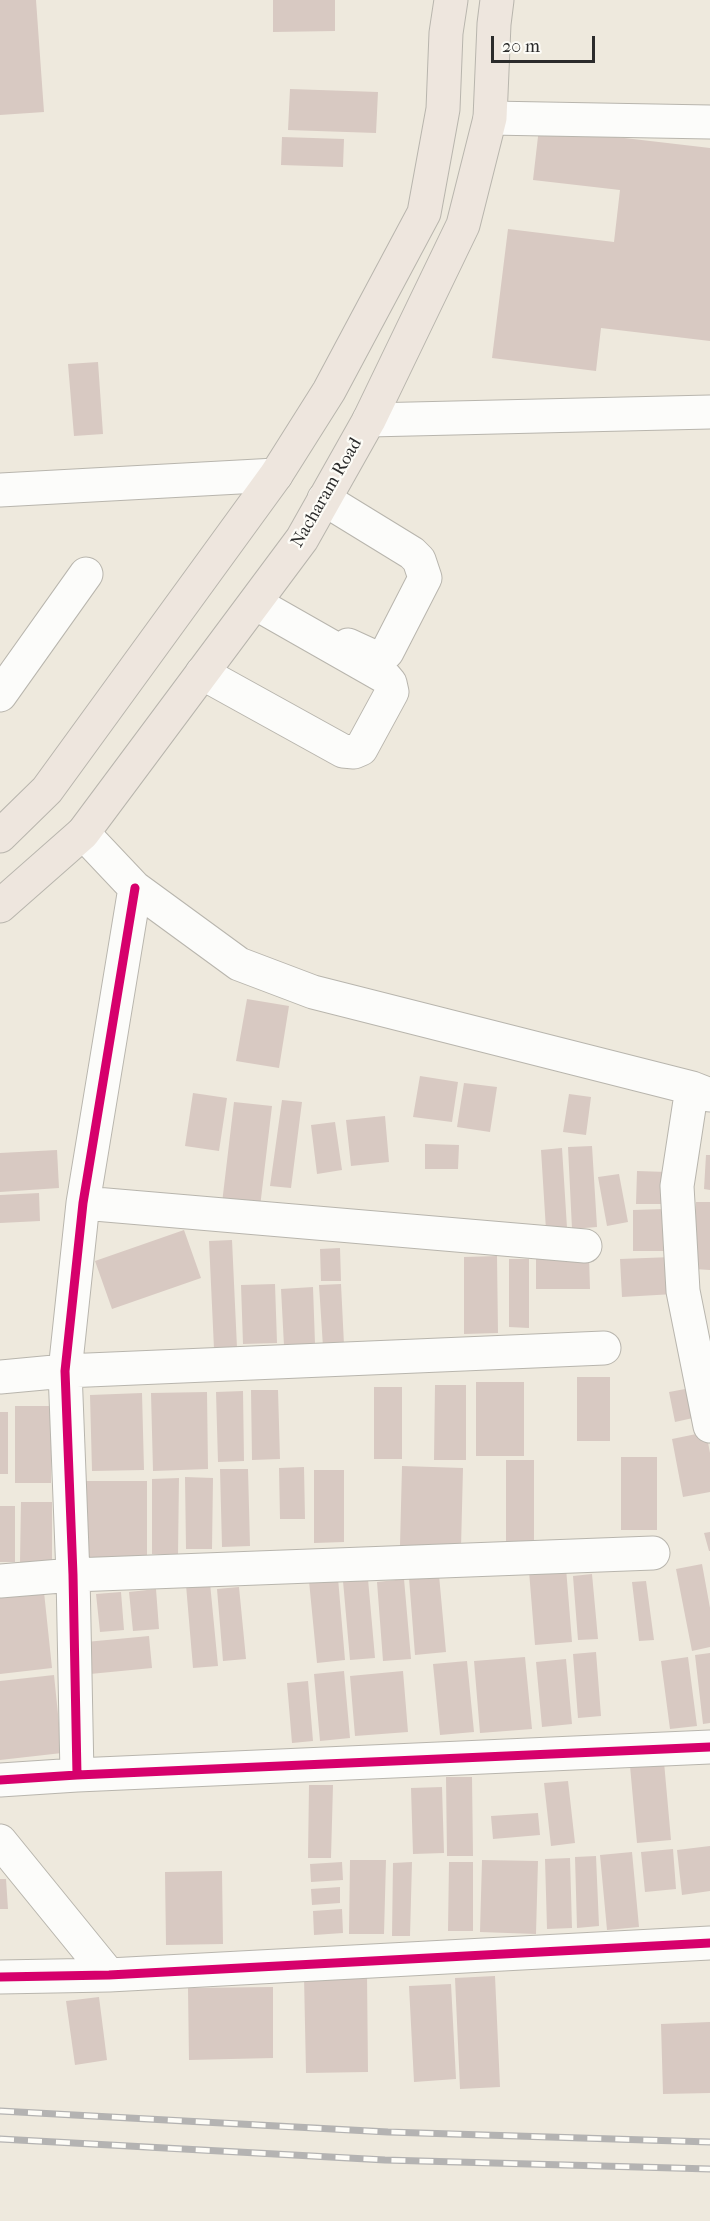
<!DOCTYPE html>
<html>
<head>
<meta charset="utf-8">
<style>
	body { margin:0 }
	#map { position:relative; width:710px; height:2221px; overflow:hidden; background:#eee9dd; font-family:"IM FELL French Canon",serif }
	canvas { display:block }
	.scale { position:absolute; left:491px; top:36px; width:104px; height:27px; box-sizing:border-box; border:3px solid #2b2b2b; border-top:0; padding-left:8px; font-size:18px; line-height:21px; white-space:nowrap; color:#2b2b2b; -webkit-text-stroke:4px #fdfcf7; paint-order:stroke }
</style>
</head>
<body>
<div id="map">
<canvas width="710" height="2221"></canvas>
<div class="scale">20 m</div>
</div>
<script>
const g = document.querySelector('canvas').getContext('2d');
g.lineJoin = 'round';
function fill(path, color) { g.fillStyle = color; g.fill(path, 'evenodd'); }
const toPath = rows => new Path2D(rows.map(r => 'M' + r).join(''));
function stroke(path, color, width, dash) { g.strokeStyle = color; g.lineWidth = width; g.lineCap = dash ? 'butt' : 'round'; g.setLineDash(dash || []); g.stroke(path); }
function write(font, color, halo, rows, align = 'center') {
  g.font = font + ' "IM FELL French Canon",serif'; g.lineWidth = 4.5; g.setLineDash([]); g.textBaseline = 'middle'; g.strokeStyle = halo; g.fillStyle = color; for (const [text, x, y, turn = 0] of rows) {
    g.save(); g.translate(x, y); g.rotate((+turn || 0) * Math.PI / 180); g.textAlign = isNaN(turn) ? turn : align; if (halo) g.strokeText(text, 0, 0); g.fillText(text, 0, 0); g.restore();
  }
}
const building = toPath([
	[0,0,36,0,44,112,0,115],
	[273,0,335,0,335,31,273,32],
	[290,89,378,92,376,133,288,130],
	[539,128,710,148,710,341,601,328,596,371,492,358,508,229,614,242,620,190,533,180],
	[282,137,344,139,343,167,281,165],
	[98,362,103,434,74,436,68,364],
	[247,999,289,1006,279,1068,236,1061],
	[420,1076,458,1082,452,1122,413,1117],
	[464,1083,497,1087,490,1132,457,1127],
	[193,1093,227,1098,219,1151,185,1146],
	[569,1094,591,1097,586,1135,563,1132],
	[282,1100,302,1102,291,1188,270,1186],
	[234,1102,272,1106,260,1207,222,1203],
	[385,1116,389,1162,351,1166,346,1120],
	[335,1122,342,1170,317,1174,311,1125],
	[425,1144,459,1145,458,1169,425,1169],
	[592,1146,597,1227,572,1229,568,1147],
	[562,1148,567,1228,546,1230,541,1150],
	[57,1150,59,1188,0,1192,0,1153],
	[706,1155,710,1155,710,1190,704,1189],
	[637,1171,667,1172,666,1204,636,1204],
	[619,1174,628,1222,607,1226,598,1177],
	[39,1193,40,1221,0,1223,0,1195],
	[696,1202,710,1202,710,1270,694,1269],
	[665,1209,665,1251,633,1251,633,1210],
	[184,1230,201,1278,112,1309,95,1261],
	[232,1240,237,1348,214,1349,209,1241],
	[340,1248,341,1281,321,1281,320,1249],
	[497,1256,498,1333,464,1334,464,1257],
	[536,1256,589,1256,590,1289,536,1289],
	[672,1257,674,1294,622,1297,620,1259],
	[509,1259,529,1259,529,1328,509,1327],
	[275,1284,277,1343,243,1344,241,1285],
	[341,1284,344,1345,323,1347,319,1285],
	[313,1287,315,1344,284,1346,281,1289],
	[577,1377,610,1377,610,1441,577,1441],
	[476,1382,524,1382,524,1456,476,1456],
	[435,1385,466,1385,466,1460,434,1460],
	[374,1387,402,1387,402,1459,374,1459],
	[696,1387,702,1416,675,1422,669,1392],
	[251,1390,278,1390,280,1459,252,1460],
	[243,1391,244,1461,218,1462,216,1392],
	[207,1392,208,1469,153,1471,151,1393],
	[142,1393,144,1470,92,1471,90,1395],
	[15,1406,51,1406,51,1483,15,1483],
	[0,1412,8,1412,8,1474,0,1474],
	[706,1432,710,1453,710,1492,683,1497,672,1439],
	[621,1457,657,1457,657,1530,621,1530],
	[506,1460,534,1460,534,1541,506,1542],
	[402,1466,463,1468,461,1548,400,1546],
	[304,1467,305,1519,280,1519,279,1468],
	[220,1469,248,1469,250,1546,222,1547],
	[314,1470,344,1470,344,1542,314,1543],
	[185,1477,213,1478,212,1549,186,1549],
	[179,1478,178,1555,152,1554,152,1479],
	[84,1481,147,1481,147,1557,84,1557],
	[21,1502,52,1502,52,1563,20,1563],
	[0,1506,15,1506,15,1562,0,1562],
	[710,1532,710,1551,709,1551,704,1533],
	[702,1564,710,1608,710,1647,692,1651,676,1569],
	[566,1568,572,1642,535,1645,529,1571],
	[592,1574,598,1639,578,1640,573,1576],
	[439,1575,446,1652,415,1655,409,1578],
	[338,1578,345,1660,317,1663,309,1581],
	[368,1579,375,1658,350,1660,343,1581],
	[404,1579,411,1659,383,1661,377,1582],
	[646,1581,654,1640,639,1641,632,1582],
	[210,1583,218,1666,193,1668,186,1585],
	[239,1587,246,1659,223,1661,217,1589],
	[156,1589,159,1629,133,1631,129,1592],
	[44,1592,52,1668,0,1674,0,1598],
	[121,1592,124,1630,100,1632,96,1594],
	[149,1636,152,1668,90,1674,86,1642],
	[596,1652,601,1716,578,1718,573,1654],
	[710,1653,710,1723,703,1724,695,1655],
	[525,1657,532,1729,480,1733,474,1661],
	[688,1657,697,1726,670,1729,661,1661],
	[566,1659,572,1724,542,1727,536,1662],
	[467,1661,474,1732,440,1735,433,1664],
	[344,1671,350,1738,320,1741,314,1674],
	[403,1671,408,1732,355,1736,350,1676],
	[54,1675,62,1753,0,1760,0,1681],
	[308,1681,313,1741,292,1743,287,1683],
	[664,1762,671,1840,637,1843,630,1766],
	[446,1777,472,1777,473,1856,447,1856],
	[568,1781,575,1843,551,1846,544,1783],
	[309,1785,333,1785,331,1858,308,1858],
	[442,1787,444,1853,413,1854,411,1788],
	[538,1813,540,1835,493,1839,491,1816],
	[710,1846,710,1891,682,1895,677,1850],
	[673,1849,676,1889,645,1892,641,1852],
	[632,1852,639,1927,607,1930,600,1855],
	[596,1856,599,1926,577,1928,575,1857],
	[570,1858,572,1928,547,1929,545,1859],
	[350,1860,386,1860,384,1934,349,1934],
	[482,1860,538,1861,536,1934,480,1932],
	[342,1862,343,1880,311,1882,310,1864],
	[412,1862,410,1936,392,1936,393,1863],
	[449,1862,473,1862,473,1931,448,1931],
	[222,1871,223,1944,166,1945,165,1872],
	[0,1879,6,1879,8,1909,0,1909],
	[340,1887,340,1903,312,1905,311,1889],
	[342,1909,343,1933,314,1935,313,1911],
	[367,1974,368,2072,306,2073,304,1976],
	[495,1976,500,2087,460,2089,455,1978],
	[451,1984,456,2079,414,2082,409,1986],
	[273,1987,273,2058,189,2060,188,1988],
	[99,1997,107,2060,75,2065,66,2001],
	[710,2022,710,2093,663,2094,661,2024]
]);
const minor = toPath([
	[490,118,710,122],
	[369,420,710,412],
	[0,490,276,475],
	[324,499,412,553,419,560,425,578,387,652,381,657,372,656,348,645],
	[202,673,343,751,354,752,361,749,392,692,390,683,385,677,255,603],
	[0,695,86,574],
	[83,833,135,888,239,964,313,992,692,1088,710,1095],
	[692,1088,677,1186,683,1291,710,1426],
	[83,1203,585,1246],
	[0,1377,65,1371,604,1348],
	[0,1581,73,1575,653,1553],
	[77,1775,73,1575,65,1371,83,1203,135,888],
	[0,1780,77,1775,710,1747],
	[0,1841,109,1975],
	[0,1977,109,1975,710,1943]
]);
const major = toPath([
	[0,836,47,790,276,475,329,391,424,213,443,109,446,33,451,0],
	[0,906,83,833,302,539,369,420,463,225,490,118,494,24,497,0]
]);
const rail = toPath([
	[0,2111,388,2132,710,2142],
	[0,2139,385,2160,710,2169]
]);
const cycleway = toPath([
	[77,1775,73,1575,65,1371,83,1203,135,888],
	[0,1780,77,1775,710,1747],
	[0,1977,109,1975,710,1943]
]);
const streetNames = [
	["Nacharam Road",327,493,-60]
];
fill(building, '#d8c9c2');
stroke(minor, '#b8b5ad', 35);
stroke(major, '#b8b5ad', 35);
stroke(minor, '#fcfcfa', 33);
stroke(major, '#eee6de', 33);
stroke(rail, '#b4b3b2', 7);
stroke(rail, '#fdfcf7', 4.5, [14]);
stroke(cycleway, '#d6006c', 9);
write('18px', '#2b2b2b', '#fdfcf7', streetNames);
</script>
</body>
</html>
